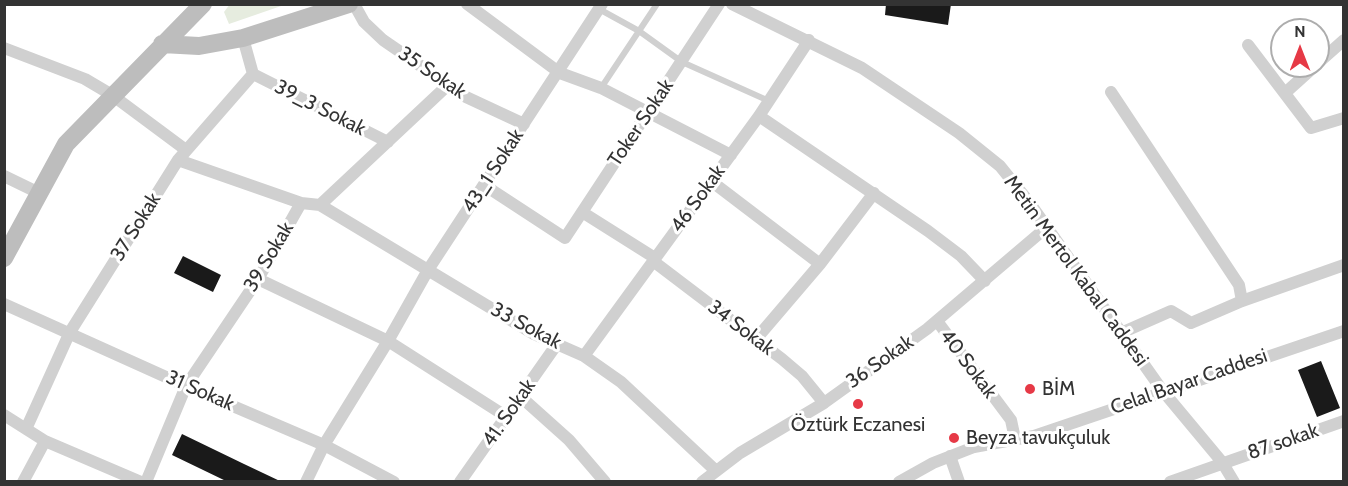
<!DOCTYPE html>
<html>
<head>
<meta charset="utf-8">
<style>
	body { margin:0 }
	#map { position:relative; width:1348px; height:486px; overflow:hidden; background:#fff; font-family:Cabin,sans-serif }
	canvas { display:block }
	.frame { position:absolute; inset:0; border:6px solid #333; pointer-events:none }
	.north { position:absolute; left:1270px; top:18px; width:60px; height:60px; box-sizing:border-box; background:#fff; border:2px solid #adadad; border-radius:50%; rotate:0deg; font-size:16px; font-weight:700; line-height:24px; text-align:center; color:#333 }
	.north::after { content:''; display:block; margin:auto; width:21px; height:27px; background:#e63946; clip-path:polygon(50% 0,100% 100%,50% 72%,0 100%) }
</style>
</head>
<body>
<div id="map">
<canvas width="1348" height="486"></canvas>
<div class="frame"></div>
<div class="north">N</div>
</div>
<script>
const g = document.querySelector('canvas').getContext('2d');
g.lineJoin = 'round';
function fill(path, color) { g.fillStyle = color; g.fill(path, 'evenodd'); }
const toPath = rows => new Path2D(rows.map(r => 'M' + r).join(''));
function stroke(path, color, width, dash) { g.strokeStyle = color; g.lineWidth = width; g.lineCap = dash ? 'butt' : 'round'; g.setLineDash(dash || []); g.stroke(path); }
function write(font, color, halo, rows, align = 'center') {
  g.font = font + ' Cabin,sans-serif'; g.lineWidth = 6; g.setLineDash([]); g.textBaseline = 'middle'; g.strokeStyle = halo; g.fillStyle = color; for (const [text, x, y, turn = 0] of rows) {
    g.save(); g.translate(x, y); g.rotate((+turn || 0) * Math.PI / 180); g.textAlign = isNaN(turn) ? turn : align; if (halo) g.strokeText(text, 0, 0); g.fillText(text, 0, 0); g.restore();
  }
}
const green = toPath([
	[230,4,284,4,284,5,229,24,224,12]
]);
const building = toPath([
	[886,4,951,4,948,25,885,15],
	[183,256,221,275,213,292,174,273],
	[1321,361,1340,408,1317,417,1298,370],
	[182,434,244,464,282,482,228,482,172,455]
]);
const lane = toPath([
	[599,9,639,31,682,62,769,101],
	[601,88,657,4]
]);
const street = toPath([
	[354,4,364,22,383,40,466,97,524,124],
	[467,4,560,73,601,88,731,155],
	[732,4,862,68,959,133,1000,166,1029,202,1162,390,1222,462,1234,482],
	[1248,45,1311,128,1344,118],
	[4,48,85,79,112,95,186,150],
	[1318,63,1344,40],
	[253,74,388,142],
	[1111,92,1239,285,1242,301,1344,265],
	[1285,93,1315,66],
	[759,116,928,231,961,256,985,281],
	[178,160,301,203],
	[4,176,39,193],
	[711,181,820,264],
	[484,185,565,238,719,4],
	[320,205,448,85],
	[582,212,655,258],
	[653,261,782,359,802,376,824,403],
	[258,279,388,341,324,445,306,482],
	[4,304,186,386,324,445,394,482],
	[937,321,1011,420,1015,439],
	[1121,333,1171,311,1191,323,1242,301],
	[756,339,820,264,874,193],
	[584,356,759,116,809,40],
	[521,397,569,440,605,482],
	[4,415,45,441],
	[507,417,388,341,428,270,602,4],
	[26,429,70,332,178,160,253,74,243,38],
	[950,456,959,482],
	[23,482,45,441,141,482],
	[146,482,186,386,258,279,301,203,320,205,534,334,584,356,621,382,715,470],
	[460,482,557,344],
	[702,482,740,453,824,403,927,329,1047,227],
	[899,482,933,463,974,447,1034,436,1344,331],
	[1170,482,1344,421]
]);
const secondary = toPath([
	[162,44,199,46,243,38,349,4],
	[4,258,66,144,203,4]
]);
const markers = [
	[1030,389,6,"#e63946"],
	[858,404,6,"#e63946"],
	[954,438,6,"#e63946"]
];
const streetNames = [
	["35 Sokak",432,73,34],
	["39_3 Sokak",320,108,27],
	["Toker Sokak",641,123,-56],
	["43_1 Sokak",493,171,-57],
	["46 Sokak",698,199,-54],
	["37 Sokak",136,227,-58],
	["39 Sokak",269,257,-59],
	["Metin Mertol Kabal Caddesi",1076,271,54],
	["33 Sokak",526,326,28],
	["34 Sokak",741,328,37],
	["36 Sokak",880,362,-35],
	["40 Sokak",968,364,53],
	["Celal Bayar Caddesi",1189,382,-19],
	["31 Sokak",200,391,24],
	["41. Sokak",509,413,-55],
	["87 sokak",1283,442,-19]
];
const poiNames = [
	["BİM",1042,389],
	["Öztürk Eczanesi",858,425,"center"],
	["Beyza tavukçuluk",966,438]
];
fill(green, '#e6ecdf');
fill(building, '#1a1a1a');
stroke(lane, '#d0d0d0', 6);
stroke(street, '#d0d0d0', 12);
stroke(secondary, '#bdbdbd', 18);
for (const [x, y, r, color] of markers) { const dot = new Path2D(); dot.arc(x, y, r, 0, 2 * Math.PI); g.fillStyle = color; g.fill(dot); stroke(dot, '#fff', 2); }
write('20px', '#333', '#fff', streetNames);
write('20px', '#333', '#fff', poiNames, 'left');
</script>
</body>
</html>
